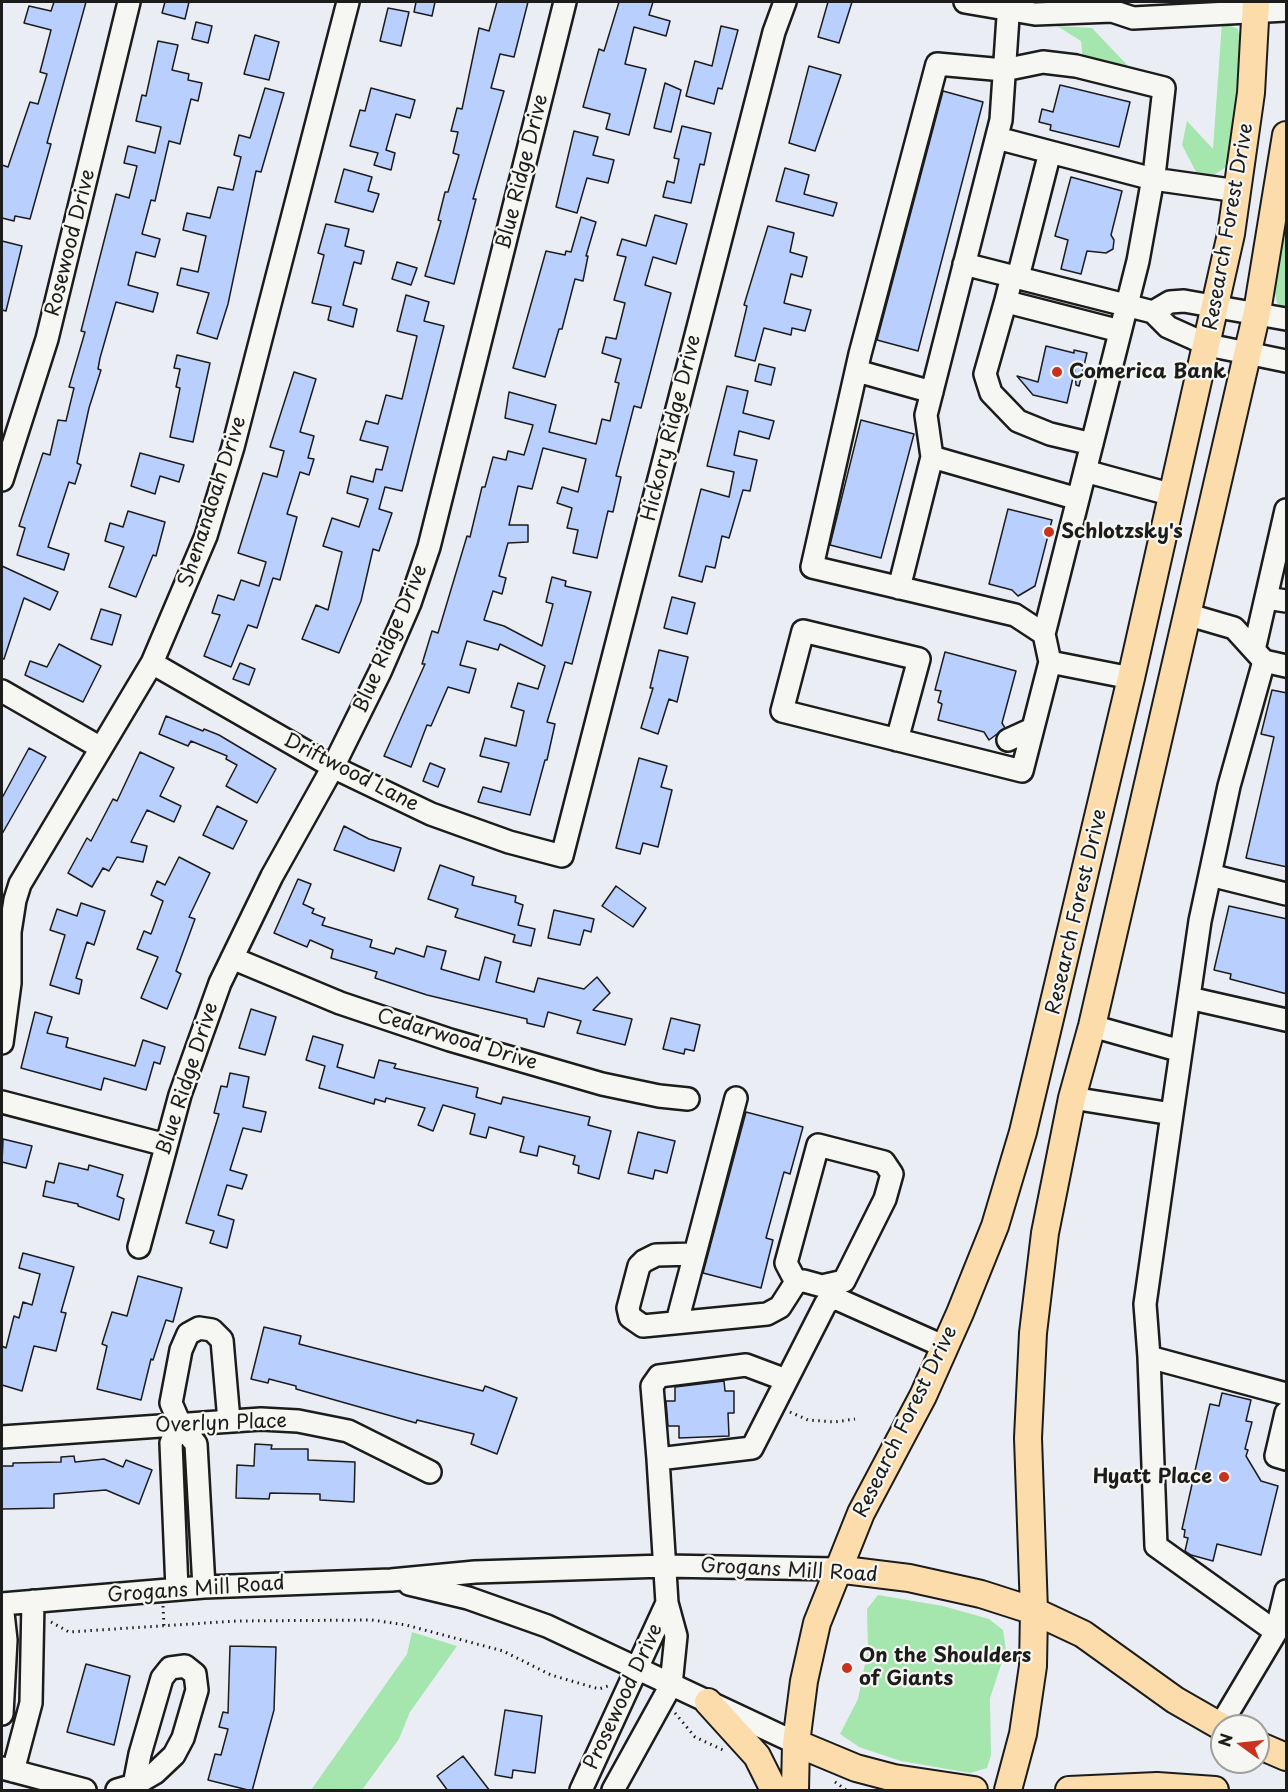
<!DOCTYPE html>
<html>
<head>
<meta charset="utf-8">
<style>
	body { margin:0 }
	#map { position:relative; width:1288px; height:1792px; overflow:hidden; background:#eaeef4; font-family:"Playpen Sans",sans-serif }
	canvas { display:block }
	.frame { position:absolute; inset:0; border:3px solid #1c1c1c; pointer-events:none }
	.north { position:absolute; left:1210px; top:1714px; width:60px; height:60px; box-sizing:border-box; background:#f6f6f2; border:2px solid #9f9f9c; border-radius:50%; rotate:285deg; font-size:16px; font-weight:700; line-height:24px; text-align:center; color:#1c1c1c }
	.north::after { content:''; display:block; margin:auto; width:21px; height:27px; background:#c8321e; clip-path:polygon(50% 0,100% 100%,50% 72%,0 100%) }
</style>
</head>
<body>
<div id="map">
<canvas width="1288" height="1792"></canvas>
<div class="frame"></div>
<div class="north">N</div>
</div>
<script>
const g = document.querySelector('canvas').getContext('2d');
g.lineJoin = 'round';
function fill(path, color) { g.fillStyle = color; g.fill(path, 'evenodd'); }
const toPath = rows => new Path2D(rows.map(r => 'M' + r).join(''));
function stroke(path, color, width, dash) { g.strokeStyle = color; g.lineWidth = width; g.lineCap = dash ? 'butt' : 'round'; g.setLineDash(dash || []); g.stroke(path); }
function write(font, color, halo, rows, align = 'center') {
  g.font = font + ' "Playpen Sans",sans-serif'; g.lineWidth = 4.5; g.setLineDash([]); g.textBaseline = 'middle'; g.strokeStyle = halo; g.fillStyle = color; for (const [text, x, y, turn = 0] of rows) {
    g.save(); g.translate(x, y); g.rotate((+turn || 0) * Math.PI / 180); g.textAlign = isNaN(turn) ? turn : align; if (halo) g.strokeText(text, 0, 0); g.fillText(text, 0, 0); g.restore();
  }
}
const green = toPath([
	[1222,22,1238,29,1241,44,1229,165,1214,175,1196,172,1182,145,1187,121,1213,149],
	[1057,26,1092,28,1130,68,1115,70,1083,62,1081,41],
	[1286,224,1286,312,1277,303,1274,287],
	[878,1595,943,1606,989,1619,1003,1630,1006,1650,990,1698,991,1755,987,1768,970,1773,901,1761,859,1747,840,1734,858,1699,868,1649,867,1609],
	[412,1632,457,1646,410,1712,399,1739,362,1790,311,1790,407,1654]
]);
const building = toPath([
	[54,2,86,2,47,143,51,144,30,219,15,216,14,221,2,218,2,165,8,167,30,102,38,104,47,74,40,72,51,30,24,23,29,6,51,11,54,2],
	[165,2,189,2,185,19,162,13,165,2],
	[416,2,435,2,432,16,414,12,416,2],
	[497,2,528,2,514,57,500,54,491,88,504,91,473,199,476,199,454,284,425,276,441,221,438,220,445,192,448,192,459,155,453,153,458,132,451,131,457,108,462,109,479,28,489,31,497,2],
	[619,2,653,2,649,15,670,21,666,36,634,27,625,64,646,69,629,135,606,129,610,114,583,107,599,49,604,51,619,2],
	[828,2,852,2,839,43,818,37,828,2],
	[388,8,409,12,401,46,380,41,388,8],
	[196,22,212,26,208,43,192,39,196,22],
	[721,26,738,30,722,89,718,88,714,104,686,96,695,61,712,66,721,26],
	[255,35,279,42,269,80,244,74,255,35],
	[158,41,178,45,172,70,189,74,188,80,202,83,198,101,191,99,180,144,169,141,155,201,151,200,142,234,160,239,155,257,136,252,128,285,158,293,153,312,116,302,100,358,98,369,101,370,89,408,77,463,81,465,75,484,69,482,48,547,69,554,64,570,17,555,25,528,19,526,43,453,50,455,58,420,66,421,74,388,69,387,85,332,81,331,116,194,129,198,137,166,124,163,128,146,155,153,161,127,136,121,142,95,146,96,158,41],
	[809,66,841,75,815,151,789,143,809,66],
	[665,83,681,90,671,132,654,128,665,83],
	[1060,85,1130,102,1119,147,1050,130,1051,125,1039,122,1042,109,1053,112,1060,85],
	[265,88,284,93,261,172,256,171,228,304,217,339,197,333,209,293,177,285,181,268,198,272,206,236,183,230,187,213,210,218,218,187,233,190,241,157,234,155,239,135,250,138,265,88],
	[371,88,415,100,410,118,396,114,386,150,395,153,391,170,374,165,378,153,350,146,360,110,365,111,371,88],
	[943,91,983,102,918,351,877,340,943,91],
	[682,126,711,133,704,165,700,164,691,203,663,197,667,181,674,183,679,159,674,158,682,126],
	[574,131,598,137,593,155,614,160,608,183,587,178,577,213,556,207,574,131],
	[785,168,809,175,804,194,837,203,833,216,776,201,785,168],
	[344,169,372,177,368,191,379,194,373,212,335,202,344,169],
	[1071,177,1122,191,1111,235,1114,240,1113,249,1106,253,1087,251,1081,274,1061,269,1068,240,1055,236,1071,177],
	[655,215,687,224,676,264,653,257,645,285,671,293,641,408,634,406,616,476,621,477,613,512,608,511,597,558,573,553,578,530,567,528,572,508,557,503,562,487,578,492,586,459,543,448,532,489,518,486,509,525,528,525,528,542,508,543,499,576,506,578,502,594,493,591,484,620,504,626,542,646,553,604,546,602,552,577,566,581,565,586,591,592,572,664,565,662,547,722,555,724,547,760,545,760,530,815,478,802,483,787,501,792,509,763,480,756,485,738,516,746,524,711,511,707,518,683,538,689,545,666,500,644,498,650,467,641,460,665,476,669,469,693,448,687,431,726,427,725,411,767,384,756,425,664,422,664,432,631,438,633,467,536,470,537,482,487,485,487,493,457,506,460,508,451,524,455,533,425,505,418,509,392,556,405,549,432,596,444,602,419,610,421,619,383,615,382,621,359,602,353,606,337,616,339,625,303,614,300,626,257,617,255,622,239,646,246,655,215],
	[581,217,596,222,586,256,588,256,583,281,575,279,562,329,559,329,545,377,513,368,546,251,565,255,566,251,571,252,581,217],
	[326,224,349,229,345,246,364,251,361,264,354,262,343,305,357,309,353,327,328,320,331,307,312,303,324,255,318,253,326,224],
	[768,226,794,233,790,252,807,257,802,277,791,274,784,303,811,310,805,331,792,328,791,335,764,328,755,361,735,356,747,306,744,305,768,226],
	[2,241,22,246,6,311,2,310,2,241],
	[397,262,417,268,411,285,392,279,397,262],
	[406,295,429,302,424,321,444,326,402,491,385,487,379,509,392,513,379,551,373,549,361,601,339,653,302,639,316,605,328,610,342,552,323,546,332,518,359,527,368,499,347,493,351,476,373,482,376,469,382,470,388,447,360,440,366,421,378,424,386,395,402,399,417,336,397,331,406,295],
	[1046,346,1074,353,1074,350,1087,353,1079,386,1076,385,1075,369,1067,403,1033,395,1017,376,1038,382,1046,346],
	[177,355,210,363,193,442,170,437,180,388,176,387,180,369,174,368,177,355],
	[759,364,775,368,771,385,755,381,759,364],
	[294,372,316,379,300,432,314,436,308,458,314,459,309,475,300,472,287,514,297,517,280,580,273,578,257,628,248,625,231,667,204,656,220,615,212,613,218,595,234,600,241,580,259,586,266,562,238,553,263,473,277,477,284,451,270,447,294,372],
	[727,386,748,391,743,413,774,421,769,439,739,431,734,455,757,460,750,491,743,490,729,538,722,536,715,568,706,566,702,582,679,576,701,489,729,497,734,472,707,466,727,386],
	[861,420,914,434,881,558,830,545,861,420],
	[140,453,184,465,179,482,160,476,155,494,131,486,140,453],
	[1008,509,1052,520,1035,586,1018,596,1012,590,989,584,1008,509],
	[128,511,165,522,156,556,153,555,136,597,109,587,124,547,105,541,110,523,123,527,128,511],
	[2,566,58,592,50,610,24,598,4,659,2,659,2,566],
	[672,597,695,603,687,634,664,628,672,597],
	[101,609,121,615,112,645,91,639,101,609],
	[59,644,101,666,83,702,25,675,30,661,47,667,59,644],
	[659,650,688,657,677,702,669,699,658,734,641,728,653,688,650,688,659,650],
	[945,652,1016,671,1002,723,1005,728,989,740,984,732,938,720,942,704,938,702,941,691,935,690,945,652],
	[240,663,255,669,249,685,233,679,240,663],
	[1272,690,1287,693,1287,867,1246,858,1274,737,1261,734,1272,690],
	[166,716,203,731,204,729,219,735,276,769,257,803,226,786,237,765,226,759,227,756,191,741,188,746,159,734,166,716],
	[29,748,46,757,2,834,2,798,29,748],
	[140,752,174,768,160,796,181,806,174,822,147,810,131,842,147,846,143,862,117,857,109,871,103,868,92,887,68,873,87,838,91,841,113,799,117,801,140,752],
	[639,758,667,766,661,787,672,790,658,847,643,843,640,854,616,848,639,758],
	[430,763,445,769,438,787,423,781,430,763],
	[217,806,247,821,233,849,203,835,217,806],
	[344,826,369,839,401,848,394,871,334,850,344,826],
	[179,857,210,873,189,917,195,919,176,971,181,974,167,1009,141,998,158,957,137,949,144,931,151,934,163,901,151,895,157,881,165,885,179,857],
	[440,865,474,877,472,885,516,896,515,902,523,905,518,925,535,929,531,946,513,942,515,935,455,917,458,909,428,899,440,865],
	[298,879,311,884,303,904,314,909,312,913,325,918,322,925,372,940,370,947,394,954,396,948,424,957,427,946,446,951,441,969,479,980,485,957,501,962,496,982,534,992,538,978,584,989,597,977,610,993,593,1010,632,1019,625,1045,577,1033,581,1021,548,1012,544,1027,527,1023,527,1019,427,995,375,978,377,972,331,958,333,950,310,940,307,947,274,933,298,879],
	[616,886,646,908,633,927,602,906,616,886],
	[81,903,105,911,94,945,87,942,76,978,82,980,79,994,50,985,65,935,50,930,57,909,77,916,81,903],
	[1229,906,1287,919,1287,994,1230,979,1231,974,1214,970,1229,906],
	[554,910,594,919,591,932,584,930,580,945,548,938,554,910],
	[251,1009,276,1017,265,1055,239,1048,251,1009],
	[35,1012,52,1017,47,1033,68,1038,66,1047,135,1066,143,1040,165,1047,160,1064,154,1062,146,1090,104,1078,101,1090,21,1068,35,1012],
	[671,1018,700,1025,694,1051,685,1049,684,1054,663,1049,671,1018],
	[313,1036,343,1045,337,1067,374,1078,379,1060,396,1064,394,1068,478,1088,476,1097,501,1104,503,1097,590,1117,588,1125,611,1131,599,1179,578,1173,579,1166,573,1164,575,1156,539,1146,537,1156,520,1152,524,1137,489,1127,486,1138,470,1134,475,1114,443,1105,433,1131,418,1125,425,1108,386,1098,385,1102,375,1099,374,1104,319,1088,325,1066,306,1060,313,1036],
	[230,1073,249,1077,243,1107,266,1112,261,1132,243,1128,230,1170,247,1175,242,1189,227,1185,218,1215,234,1220,227,1248,210,1243,214,1231,186,1223,219,1114,214,1113,221,1086,227,1087,230,1073],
	[746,1112,803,1127,790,1174,784,1172,766,1238,773,1240,761,1288,703,1273,746,1112],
	[638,1132,675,1141,667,1173,655,1170,653,1179,628,1173,638,1132],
	[3,1139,32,1146,26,1168,2,1162,3,1139],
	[59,1163,88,1170,89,1165,123,1175,117,1196,124,1199,119,1220,78,1206,78,1204,43,1196,46,1181,54,1183,59,1163],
	[23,1253,74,1267,61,1312,66,1313,56,1351,34,1346,22,1391,2,1385,2,1346,6,1348,14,1316,19,1318,23,1302,32,1305,40,1274,19,1268,23,1253],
	[138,1276,182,1288,173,1322,166,1320,153,1360,151,1359,141,1400,97,1389,107,1346,102,1344,112,1312,127,1316,138,1276],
	[264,1327,301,1336,299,1344,483,1391,485,1386,517,1398,497,1454,471,1444,474,1434,417,1420,416,1423,296,1389,296,1386,269,1379,268,1383,251,1379,264,1327],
	[724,1381,725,1391,734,1391,734,1413,728,1413,729,1436,679,1438,679,1426,668,1426,666,1401,675,1401,675,1387,724,1381],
	[1222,1393,1251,1400,1246,1421,1252,1422,1245,1449,1248,1450,1246,1456,1261,1481,1278,1486,1261,1555,1217,1544,1213,1561,1191,1555,1185,1551,1188,1538,1184,1537,1185,1530,1182,1529,1210,1404,1219,1406,1222,1393],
	[255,1444,272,1445,271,1449,308,1449,308,1460,355,1462,354,1502,320,1500,320,1494,270,1493,269,1499,236,1498,237,1465,254,1466,255,1444],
	[74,1456,75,1462,104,1459,123,1467,126,1460,152,1470,139,1504,106,1490,54,1494,54,1508,2,1509,2,1466,13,1466,13,1463,61,1462,61,1457,74,1456],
	[230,1646,276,1647,274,1710,252,1791,208,1780,215,1754,221,1755,228,1729,219,1727,223,1712,228,1713,230,1646],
	[86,1664,130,1676,114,1745,67,1732,86,1664],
	[505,1710,542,1716,535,1773,513,1770,512,1778,495,1775,505,1710],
	[463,1756,490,1791,448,1791,437,1776,463,1756]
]);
const path = toPath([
	[790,1412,808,1420,835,1422,855,1419],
	[163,1606,164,1626],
	[51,1622,69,1632,236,1621,372,1620,406,1625,503,1651,551,1675,599,1689,608,1686],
	[675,1713,695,1737,723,1750],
	[835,1782,846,1790]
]);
const minor = toPath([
	[965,2,1035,14,1112,11,1133,18,1286,10],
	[1009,2,1001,120,926,415,932,457,1078,499],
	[997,138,1153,179,1238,191],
	[964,264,1153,312,1168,327,1208,345,1286,361],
	[1018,277,1050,152],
	[1009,288,1006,300,1015,304,1120,331],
	[1006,300,985,374,991,393,1018,421,1050,434,1092,444],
	[1153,312,1170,302,1184,301,1286,319],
	[857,371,932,392],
	[1085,471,1173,495],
	[2,480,47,339,129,2],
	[899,588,932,457],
	[1266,598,1286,601],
	[1044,634,1138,261,1155,167,1164,88,1076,66,1043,62,1004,70,937,64,860,354,812,567,1015,615,1044,634,1050,662],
	[1254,650,1286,510],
	[1264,661,1286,666],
	[152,663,333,767,431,814,509,842,562,856,774,32,785,2],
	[2,691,101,748],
	[897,740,919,659,803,631,782,711,1022,771,1050,662,1131,678],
	[1008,740,1032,729],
	[1210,875,1286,894],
	[232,958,340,1003,450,1040,602,1084,659,1096,688,1099],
	[1189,998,1286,1020],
	[1092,1026,1181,1051],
	[2,1043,10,983,10,932,15,900,20,884,152,663,206,536,233,447,348,2],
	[1072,1098,1172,1114,1145,1304,1149,1357,1286,1394],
	[2,1102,166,1145],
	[1172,1114,1200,921,1229,786,1264,661,1234,628,1186,614],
	[139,1247,180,1095,220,983,272,876,333,767,380,672,410,603,429,547,565,2],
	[695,1254,656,1255,644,1261,639,1266,628,1308,630,1317,643,1326,767,1314,780,1307,796,1282,804,1281,822,1286,844,1281,885,1199,892,1174,884,1162,818,1145,786,1263,796,1282],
	[677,1322,736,1098],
	[1149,1357,1156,1546,1276,1632],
	[1286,1413,1276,1456,1286,1459],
	[2,1437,261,1419,298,1421,348,1431,430,1472],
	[658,1459,652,1386,659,1376,746,1365,786,1380],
	[409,1584,468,1598,547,1626,796,1743],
	[204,1587,196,1444,180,1424,171,1403,181,1350,188,1334,199,1328,212,1330,222,1340,229,1421],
	[177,1589,171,1443,180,1424],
	[2,1604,204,1587,391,1580,475,1572,664,1566,836,1569],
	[2,1714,6,1640,2,1604],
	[1220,1726,1276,1632,1286,1591],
	[2,1768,85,1790],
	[13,1771,31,1703,33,1601],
	[117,1790,134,1785,155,1773,174,1755,183,1738,197,1690,195,1674,185,1666,170,1668,162,1678,140,1754,134,1785],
	[581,1790,667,1603],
	[613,1790,671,1685,676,1636,667,1603,658,1459,752,1448,826,1303,835,1298,945,1347]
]);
const major = toPath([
	[836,1569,909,1578,981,1594,1034,1611,1083,1634,1175,1700,1222,1727],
	[708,1702,757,1756,774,1790],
	[796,1743,856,1768,894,1778,974,1790],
	[1258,1745,1286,1757],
	[795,1790,796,1743,804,1681,817,1623,861,1513,923,1396,960,1313,995,1226,1023,1132,1131,678,1231,234,1251,93,1256,2],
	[1008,1790,1023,1734,1033,1666,1034,1611,1028,1438,1033,1333,1045,1233,1072,1098,1092,1026,1257,312,1286,135],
	[1069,1790,1157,1786,1215,1790]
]);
const markers = [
	[1057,372,6,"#c8321e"],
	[1049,532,6,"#c8321e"],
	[1224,1477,6,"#c8321e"],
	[847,1668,6,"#c8321e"]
];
const streetNames = [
	["Blue Ridge Drive",523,172,-76],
	["Research Forest Drive",1229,227,-80],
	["Rosewood Drive",71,243,-76],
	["Hickory Ridge Drive",672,428,-76],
	["Shenandoah Drive",213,502,-72],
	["Blue Ridge Drive",391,639,-67],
	["Driftwood Lane",351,773,27],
	["Research Forest Drive",1077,912,-77],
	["Cedarwood Drive",457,1040,17],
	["Blue Ridge Drive",188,1079,-72],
	["Research Forest Drive",906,1422,-64],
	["Overlyn Place",221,1424,-2],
	["Grogans Mill Road",789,1571,3],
	["Grogans Mill Road",196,1590,-4],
	["Prosewood Drive",624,1697,-65]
];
const poiNames = [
	["Comerica Bank",1069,372],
	["Schlotzsky's",1061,532],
	["Hyatt Place",1212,1477,"right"],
	["On the Shoulders",859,1656],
	["of Giants",859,1679]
];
fill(green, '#a5e6af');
fill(building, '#b9cffe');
stroke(building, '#1c1c1c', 1.5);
stroke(minor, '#1c1c1c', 26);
stroke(major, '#1c1c1c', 30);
stroke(path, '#1c1c1c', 3, [1.5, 4.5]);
stroke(minor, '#f6f6f2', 21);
stroke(major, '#fddcac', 26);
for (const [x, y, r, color] of markers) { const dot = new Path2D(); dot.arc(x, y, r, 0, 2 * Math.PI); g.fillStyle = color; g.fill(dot); stroke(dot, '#f6f6f2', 2); }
write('20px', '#1c1c1c', '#f6f6f2', streetNames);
write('bold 20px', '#1c1c1c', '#f6f6f2', poiNames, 'left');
</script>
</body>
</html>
